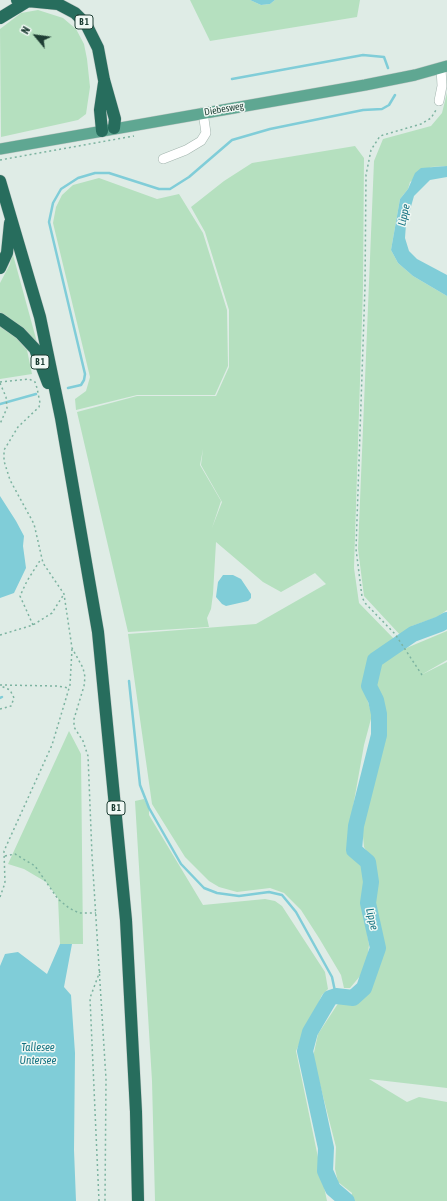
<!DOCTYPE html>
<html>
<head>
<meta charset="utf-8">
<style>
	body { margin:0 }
	#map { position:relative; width:447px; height:1201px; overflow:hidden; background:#dfece6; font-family:"Asap Condensed",sans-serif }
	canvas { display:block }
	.north { position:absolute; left:16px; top:16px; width:40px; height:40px; -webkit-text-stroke:3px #f0f8f4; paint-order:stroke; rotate:299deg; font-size:11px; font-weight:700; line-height:16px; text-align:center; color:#1e3e34 }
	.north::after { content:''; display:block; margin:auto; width:14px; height:18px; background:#1e3e34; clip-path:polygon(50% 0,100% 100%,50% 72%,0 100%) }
</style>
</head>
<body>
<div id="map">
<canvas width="447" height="1201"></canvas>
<div class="north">N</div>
</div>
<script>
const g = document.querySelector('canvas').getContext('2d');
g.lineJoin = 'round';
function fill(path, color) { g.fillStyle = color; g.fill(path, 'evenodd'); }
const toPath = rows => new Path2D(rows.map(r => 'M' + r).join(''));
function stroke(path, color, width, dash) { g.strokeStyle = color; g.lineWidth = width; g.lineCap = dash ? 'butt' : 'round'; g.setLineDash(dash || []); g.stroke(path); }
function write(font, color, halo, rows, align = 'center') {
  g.font = font + ' "Asap Condensed",sans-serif'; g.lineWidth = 3; g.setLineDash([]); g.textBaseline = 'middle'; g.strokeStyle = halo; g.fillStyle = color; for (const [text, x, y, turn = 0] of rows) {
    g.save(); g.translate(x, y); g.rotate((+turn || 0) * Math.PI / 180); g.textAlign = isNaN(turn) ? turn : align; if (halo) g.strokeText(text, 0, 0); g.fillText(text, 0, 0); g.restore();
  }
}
const green = toPath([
	[190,0,250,0,261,5,270,4,275,0,360,0,357,17,210,41],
	[38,10,63,18,76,29,84,44,87,59,90,87,86,114,78,120,1,137,0,29,21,13],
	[447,93,447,166,431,167,410,182,408,189,400,199,391,250,398,263,413,276,447,296,447,610,437,617,412,626,402,637,364,596,358,549,374,161,383,139,431,126,442,113],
	[355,146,364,158,363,288,354,568,359,603,396,641,371,658,363,686,372,715,364,745,350,824,349,852,363,865,366,883,362,903,369,945,366,969,350,988,344,988,341,975,319,938,301,910,284,893,270,888,237,892,219,887,209,881,185,857,152,804,128,634,256,624,326,584,315,573,281,592,263,582,216,542,213,594,211,609,207,618,209,627,128,632,77,412,137,396,216,396,229,367,229,310,205,232,191,207,224,181,252,163],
	[203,449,201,465,222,502,212,528,221,501,200,465],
	[99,178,157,199,179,194,203,233,227,310,228,366,215,395,137,395,76,410,75,399,86,391,90,377,53,223,56,207,62,195,73,185],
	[12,251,38,346,20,326,0,314,0,283,10,264],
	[0,326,12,333,27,350,32,374,0,379],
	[447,631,447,660,421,675,447,662,447,1088,369,1079,407,1102,419,1097,447,1102,447,1201,351,1201,352,1193,338,1182,335,1169,336,1147,313,1057,318,1034,339,1002,352,1000,365,991,375,974,381,946,372,903,373,861,364,847,362,827,380,748,381,699,375,687,381,664,401,646,404,649],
	[69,731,81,754,83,944,60,944,58,898,46,882,24,869,8,864],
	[144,799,149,809,149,815,203,905,265,899,275,901,282,906,325,972,328,989,322,995,296,1051,327,1201,155,1201,152,1081,135,801]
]);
const water = toPath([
	[250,0,275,0,270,4,261,5],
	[447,166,447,177,430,180,414,196,406,224,405,238,409,251,417,259,447,275,447,296,413,276,398,263,391,250,400,199,408,189,415,173,421,168],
	[0,496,16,521,24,536,23,546,26,568,14,593,0,598],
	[223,575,233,575,241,579,251,594,251,598,248,601,226,606,222,604,216,597,218,582],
	[60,944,72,944,64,987,71,995,75,1053,74,1150,76,1201,0,1201,0,966,5,954,18,952,47,974]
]);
const stream = toPath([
	[232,79,363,55,384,57,388,68],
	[68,388,81,385,84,380,85,374,49,222,53,203,61,189,78,178,95,173,109,173,159,189,170,189,189,177,232,140,270,129,363,110,382,109,389,105,395,95],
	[0,404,36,394],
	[129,681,140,785,149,808,181,864,204,888,217,893,239,896,269,892,282,895,296,912,332,977,336,996],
	[0,698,2,697]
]);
const river = toPath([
	[347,1201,333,1189,325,1171,326,1148,305,1051,310,1032,330,998,336,996,353,998,364,988,378,948,368,903,371,882,368,862,354,850,356,826,379,735,379,714,376,700,369,686,375,660,413,634,440,624,447,620]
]);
const path = toPath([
	[0,160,134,136],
	[0,382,29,379,35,382,37,388,40,403,39,407,18,427,4,450,4,461,10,480,34,524,43,563,64,594,72,648,83,668,85,677,84,686,74,719,74,727,83,741,88,756,92,855,106,1079,105,1201],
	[0,383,6,397,7,408,0,424],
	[33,625,20,596,27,581,41,559],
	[0,635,33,625,52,613,64,594],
	[422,675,395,634,365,603,362,597,356,549,365,287,366,175,371,150,380,136,421,124,431,118,436,110],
	[0,685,57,686,69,688],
	[0,709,11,706,14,698,10,690,1,686],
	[5,856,15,854,35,866,58,899,69,908,79,913,96,913],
	[0,897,5,883,4,851,52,745,70,685,72,649],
	[99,1201,90,998,100,971]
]);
const minor = toPath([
	[439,101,442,86,441,68],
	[163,159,186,150,201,141,206,133,203,112]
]);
const major = toPath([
	[0,149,365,85,415,75,447,66]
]);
const highway = toPath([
	[17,0,58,4,75,13,86,24,98,48,104,80,115,119,114,128],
	[0,18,28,1],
	[102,131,100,110,104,83],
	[0,181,40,317,61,418,98,632,126,920,136,1112,138,1201],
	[0,268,7,253,10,223],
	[0,319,20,333,35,349,48,383]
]);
const shields = [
	[84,22,18],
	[40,362,18],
	[116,808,18]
];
const shieldNames = [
	["B 1",84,22],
	["B 1",40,362],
	["B 1",116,808]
];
const streetNames = [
	["Diebesweg",224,109,-10]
];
const waterNames = [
	["Lippe",404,215,-77],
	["Lippe",372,919,77],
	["Tallesee",38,1048],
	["Untersee",38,1061]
];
fill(green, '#b5e0bf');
fill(water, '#80cdd8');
stroke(stream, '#80cdd8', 2.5);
stroke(river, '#80cdd8', 16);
stroke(minor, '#a1b4ad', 10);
stroke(major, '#c0c9c6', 12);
stroke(highway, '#c0c9c6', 13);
stroke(path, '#7cb3a0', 1.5, [2, 3]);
stroke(minor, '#fff', 9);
stroke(major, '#5fa792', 11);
stroke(highway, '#276d5d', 12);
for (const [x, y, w] of shields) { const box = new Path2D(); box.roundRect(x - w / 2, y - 7, w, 14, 3); g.fillStyle = '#f0f8f4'; g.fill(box); stroke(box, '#1e3e34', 1); }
write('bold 9px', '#1e3e34', null, shieldNames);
write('10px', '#1e3e34', '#f0f8f4', streetNames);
write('italic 11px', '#127180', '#f0f8f4', waterNames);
</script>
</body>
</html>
